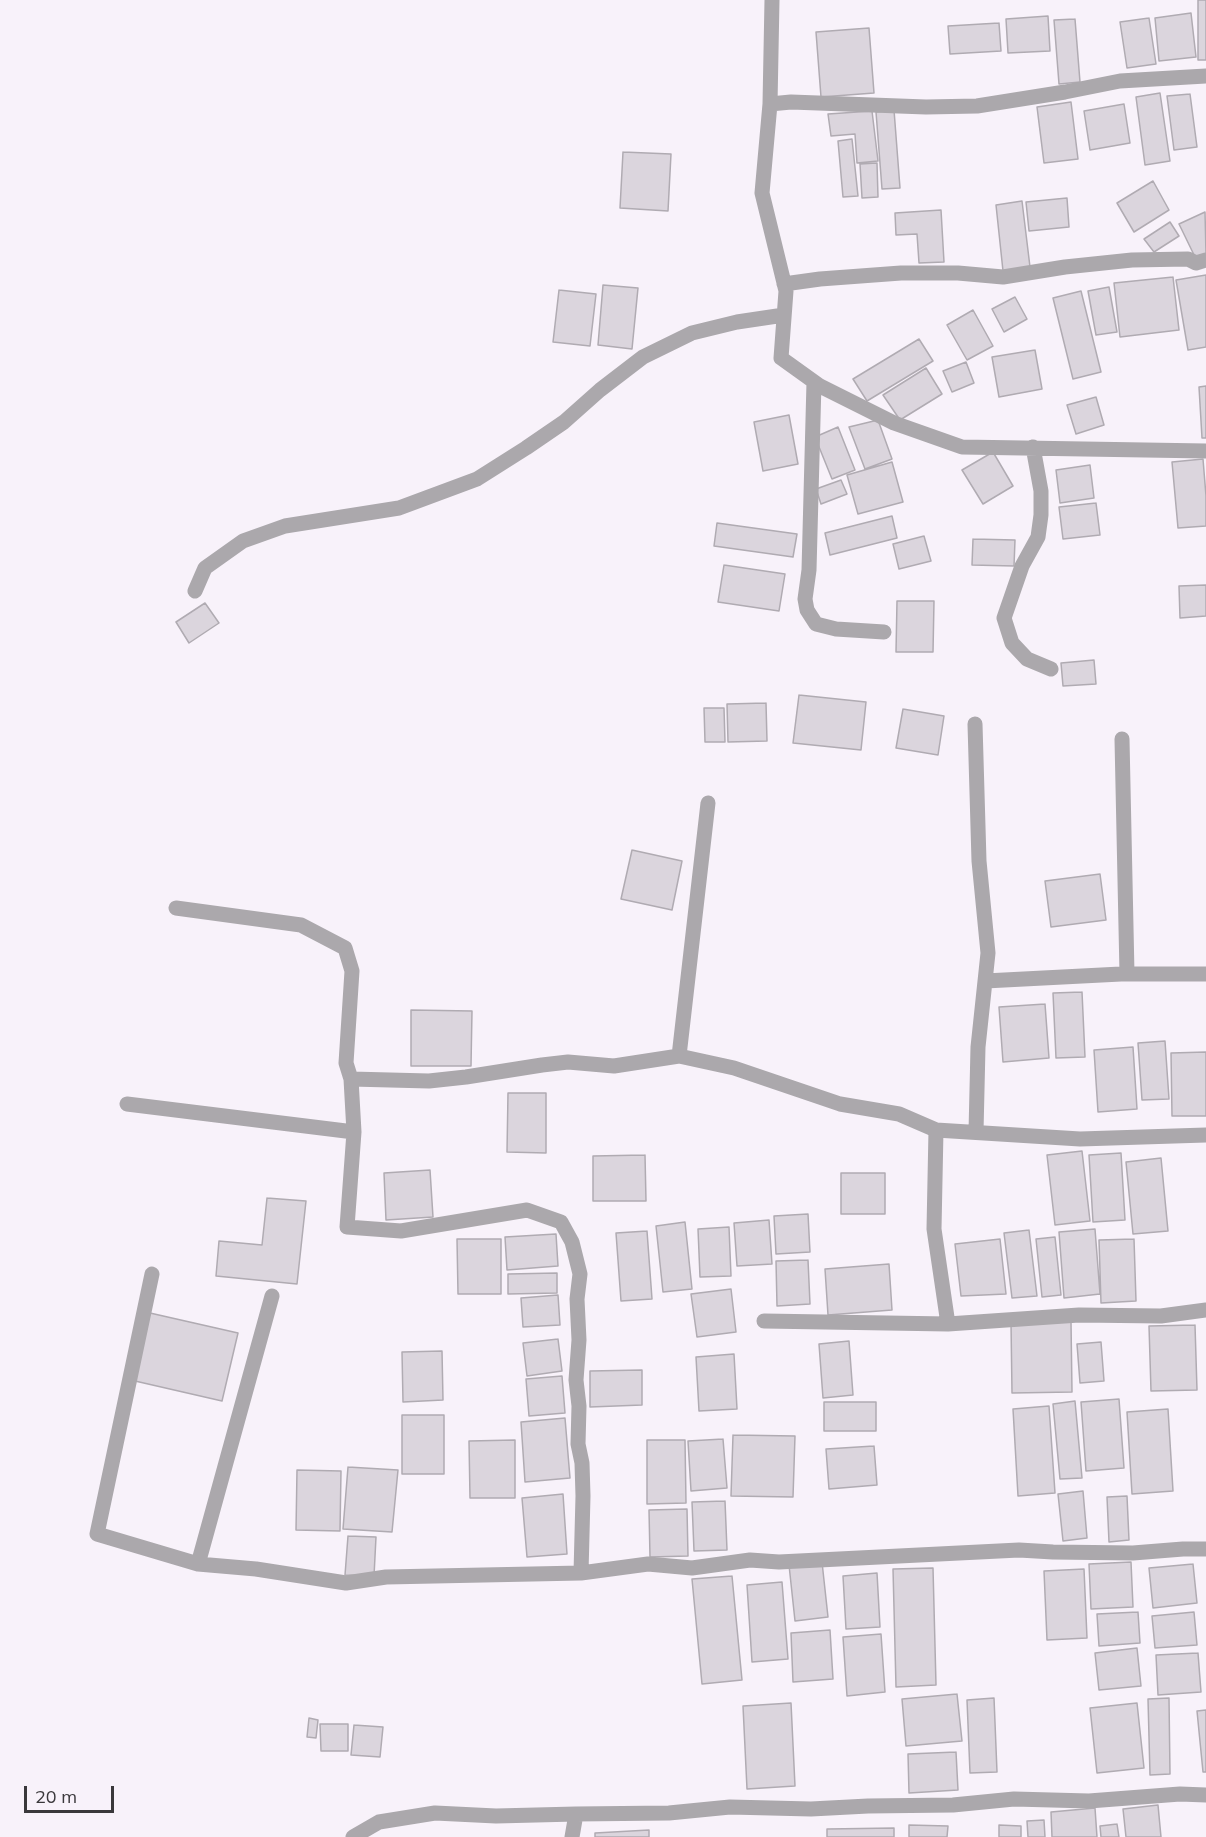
<!DOCTYPE html>
<html>
<head>
<meta charset="utf-8">
<style>
	body { margin:0 }
	#map { position:relative; width:1206px; height:1837px; overflow:hidden; background:#f8f2fa; font-family:Mulish,sans-serif }
	canvas { display:block }
	.scale { position:absolute; left:24px; top:1786px; width:90px; height:27px; box-sizing:border-box; border:3px solid #3a383b; border-top:0; padding-left:8px; font-size:18px; line-height:21px; white-space:nowrap; color:#3a383b; -webkit-text-stroke:4px #f8f2fa; paint-order:stroke }
</style>
</head>
<body>
<div id="map">
<canvas width="1206" height="1837"></canvas>
<div class="scale">20 m</div>
</div>
<script>
const g = document.querySelector('canvas').getContext('2d');
g.lineJoin = 'round';
function fill(path, color) { g.fillStyle = color; g.fill(path, 'evenodd'); }
const toPath = rows => new Path2D(rows.map(r => 'M' + r).join(''));
function stroke(path, color, width, dash) { g.strokeStyle = color; g.lineWidth = width; g.lineCap = dash ? 'butt' : 'round'; g.setLineDash(dash || []); g.stroke(path); }
const building = toPath([
	[1198,0,1206,0,1206,60,1198,60,1198,0],
	[1191,13,1196,57,1159,61,1155,18,1191,13],
	[1048,16,1050,51,1008,53,1006,19,1048,16],
	[1149,18,1156,64,1127,68,1120,22,1149,18],
	[1075,19,1080,82,1059,84,1054,20,1075,19],
	[999,23,1001,51,950,54,948,26,999,23],
	[869,28,874,93,821,97,816,32,869,28],
	[1160,93,1170,161,1145,165,1136,97,1160,93],
	[1190,94,1197,147,1174,150,1167,96,1190,94],
	[1071,102,1078,159,1044,163,1037,107,1071,102],
	[1124,104,1130,143,1090,150,1084,111,1124,104],
	[894,110,900,188,882,189,876,112,894,110],
	[872,111,878,161,857,163,855,134,831,136,828,114,872,111],
	[852,139,858,196,843,197,838,141,852,139],
	[623,152,671,154,668,211,620,208,623,152],
	[877,163,878,197,862,198,860,164,877,163],
	[1153,181,1169,210,1134,232,1117,203,1153,181],
	[1067,198,1069,227,1029,231,1026,202,1067,198],
	[1022,201,1030,267,1003,271,996,205,1022,201],
	[941,210,944,262,919,263,917,234,896,235,895,213,941,210],
	[1205,212,1206,254,1196,259,1179,224,1205,212],
	[1170,222,1179,236,1154,252,1144,239,1170,222],
	[1206,275,1206,347,1188,350,1176,280,1206,275],
	[1173,277,1179,330,1120,337,1114,283,1173,277],
	[603,285,638,288,632,349,598,345,603,285],
	[1109,287,1117,332,1096,335,1088,291,1109,287],
	[559,290,596,294,590,346,553,342,559,290],
	[1081,291,1101,372,1073,379,1053,298,1081,291],
	[1015,297,1027,319,1004,332,992,309,1015,297],
	[973,310,993,346,967,360,947,325,973,310],
	[919,339,933,361,867,401,853,379,919,339],
	[1035,350,1042,389,999,397,992,357,1035,350],
	[966,362,974,383,952,392,943,371,966,362],
	[926,368,942,394,900,420,883,395,926,368],
	[1206,386,1206,438,1202,438,1199,387,1206,386],
	[1096,397,1104,425,1076,434,1067,405,1096,397],
	[789,415,798,464,763,471,754,422,789,415],
	[878,420,892,459,865,469,849,427,878,420],
	[838,427,855,470,832,479,815,437,838,427],
	[993,452,1013,486,983,504,962,470,993,452],
	[1203,459,1206,496,1206,526,1178,528,1172,462,1203,459],
	[892,462,903,502,858,514,847,475,892,462],
	[1090,465,1094,498,1060,503,1056,470,1090,465],
	[841,480,847,494,821,504,816,489,841,480],
	[1096,503,1100,535,1063,539,1059,507,1096,503],
	[892,516,897,538,830,555,825,533,892,516],
	[717,523,797,534,793,557,714,546,717,523],
	[924,536,931,561,899,569,893,544,924,536],
	[973,539,1015,540,1014,566,972,565,973,539],
	[724,565,785,574,779,611,718,602,724,565],
	[1206,585,1206,616,1180,618,1179,586,1206,585],
	[897,601,934,601,933,652,896,652,897,601],
	[205,603,219,623,189,643,176,622,205,603],
	[1094,660,1096,684,1063,686,1061,663,1094,660],
	[799,695,866,702,861,750,793,743,799,695],
	[766,703,767,741,728,742,727,704,766,703],
	[704,708,724,708,725,742,705,742,704,708],
	[903,709,944,716,938,755,896,748,903,709],
	[632,850,682,861,672,910,621,899,632,850],
	[1100,874,1106,920,1051,927,1045,881,1100,874],
	[1082,992,1085,1057,1056,1058,1053,993,1082,992],
	[1045,1004,1049,1058,1003,1062,999,1007,1045,1004],
	[411,1010,472,1011,471,1066,411,1066,411,1010],
	[1165,1041,1169,1099,1142,1100,1138,1043,1165,1041],
	[1133,1047,1137,1109,1098,1112,1094,1050,1133,1047],
	[1206,1052,1206,1116,1172,1116,1171,1053,1206,1052],
	[508,1093,546,1093,546,1153,507,1152,508,1093],
	[1082,1151,1090,1221,1055,1225,1047,1155,1082,1151],
	[1121,1153,1125,1220,1093,1222,1089,1155,1121,1153],
	[645,1155,646,1201,593,1201,593,1156,645,1155],
	[1161,1158,1168,1231,1133,1234,1126,1162,1161,1158],
	[430,1170,433,1217,386,1220,384,1173,430,1170],
	[841,1173,885,1173,885,1214,841,1214,841,1173],
	[267,1198,306,1201,297,1284,216,1276,219,1241,262,1245,267,1198],
	[808,1214,810,1252,776,1254,774,1216,808,1214],
	[769,1220,772,1264,737,1266,734,1223,769,1220],
	[685,1222,692,1289,663,1292,656,1226,685,1222],
	[729,1227,731,1276,700,1277,698,1229,729,1227],
	[1095,1229,1100,1294,1064,1298,1059,1232,1095,1229],
	[1029,1230,1037,1296,1012,1298,1004,1233,1029,1230],
	[647,1231,652,1299,621,1301,616,1233,647,1231],
	[556,1234,558,1266,507,1270,505,1237,556,1234],
	[1055,1237,1061,1295,1042,1297,1036,1239,1055,1237],
	[457,1239,501,1239,501,1294,458,1294,457,1239],
	[1000,1239,1006,1294,961,1296,955,1244,1000,1239],
	[1134,1239,1136,1301,1101,1303,1099,1240,1134,1239],
	[808,1260,810,1304,777,1306,776,1261,808,1260],
	[889,1264,892,1310,828,1315,825,1269,889,1264],
	[557,1273,557,1293,508,1294,508,1274,557,1273],
	[731,1289,736,1332,697,1337,691,1294,731,1289],
	[558,1295,560,1325,523,1327,521,1298,558,1295],
	[150,1313,238,1333,222,1401,135,1381,150,1313],
	[1071,1322,1072,1392,1012,1393,1011,1323,1071,1322],
	[1195,1325,1197,1390,1151,1391,1149,1326,1195,1325],
	[558,1339,562,1371,527,1376,523,1343,558,1339],
	[849,1341,853,1395,823,1398,819,1344,849,1341],
	[1101,1342,1104,1381,1080,1383,1077,1344,1101,1342],
	[442,1351,443,1400,403,1402,402,1352,442,1351],
	[734,1354,737,1409,699,1411,696,1357,734,1354],
	[642,1370,642,1405,590,1407,590,1371,642,1370],
	[562,1376,565,1413,529,1416,526,1379,562,1376],
	[1119,1399,1124,1468,1086,1471,1081,1402,1119,1399],
	[1075,1401,1082,1478,1060,1479,1053,1404,1075,1401],
	[824,1402,876,1402,876,1431,824,1431,824,1402],
	[1049,1406,1055,1493,1018,1496,1013,1409,1049,1406],
	[1168,1409,1173,1491,1132,1494,1127,1412,1168,1409],
	[402,1415,444,1415,444,1474,402,1474,402,1415],
	[565,1418,570,1478,525,1482,521,1422,565,1418],
	[733,1435,795,1436,793,1497,731,1496,733,1435],
	[723,1439,727,1488,691,1491,688,1441,723,1439],
	[515,1440,515,1498,470,1498,469,1441,515,1440],
	[647,1440,685,1440,686,1503,647,1504,647,1440],
	[874,1446,877,1485,829,1489,826,1449,874,1446],
	[348,1467,398,1470,392,1532,343,1529,348,1467],
	[297,1470,341,1471,340,1531,296,1530,297,1470],
	[1083,1491,1087,1538,1063,1541,1058,1494,1083,1491],
	[563,1494,567,1554,527,1557,522,1498,563,1494],
	[1127,1496,1129,1540,1109,1542,1107,1497,1127,1496],
	[725,1501,727,1550,694,1551,692,1502,725,1501],
	[687,1509,688,1556,650,1557,649,1510,687,1509],
	[348,1536,376,1537,374,1576,345,1575,348,1536],
	[822,1562,828,1617,795,1621,789,1565,822,1562],
	[1131,1562,1133,1607,1091,1609,1089,1564,1131,1562],
	[1193,1564,1197,1603,1153,1608,1149,1568,1193,1564],
	[933,1568,936,1685,896,1687,893,1569,933,1568],
	[1084,1569,1087,1638,1047,1640,1044,1571,1084,1569],
	[877,1573,880,1627,846,1629,843,1576,877,1573],
	[732,1576,742,1680,702,1684,692,1579,732,1576],
	[782,1582,788,1659,752,1662,747,1585,782,1582],
	[1138,1612,1140,1643,1099,1646,1097,1614,1138,1612],
	[1194,1612,1197,1645,1155,1648,1152,1616,1194,1612],
	[830,1630,833,1679,793,1682,791,1633,830,1630],
	[881,1634,885,1692,847,1696,843,1637,881,1634],
	[1137,1648,1141,1686,1099,1690,1095,1653,1137,1648],
	[1198,1653,1201,1692,1158,1695,1156,1655,1198,1653],
	[957,1694,962,1741,906,1746,902,1699,957,1694],
	[994,1698,997,1772,970,1773,967,1700,994,1698],
	[1169,1698,1170,1774,1150,1775,1148,1699,1169,1698],
	[791,1703,795,1786,747,1789,743,1706,791,1703],
	[1137,1703,1144,1768,1097,1773,1090,1708,1137,1703],
	[1206,1710,1206,1772,1203,1772,1197,1711,1206,1710],
	[309,1718,318,1720,316,1738,307,1737,309,1718],
	[320,1724,348,1724,348,1751,321,1751,320,1724],
	[354,1725,383,1727,380,1757,351,1755,354,1725],
	[956,1752,958,1790,909,1793,908,1754,956,1752],
	[1158,1805,1161,1837,1126,1837,1123,1809,1158,1805],
	[1095,1808,1097,1837,1052,1837,1051,1812,1095,1808],
	[1044,1820,1045,1837,1028,1837,1027,1821,1044,1820],
	[1117,1824,1119,1837,1101,1837,1100,1826,1117,1824],
	[909,1825,948,1826,947,1837,909,1837,909,1825],
	[999,1825,1021,1826,1021,1837,999,1837,999,1825],
	[894,1828,894,1837,827,1837,827,1829,894,1828],
	[649,1830,649,1837,595,1837,595,1833,649,1830]
]);
const street = toPath([
	[772,0,770,104,791,102,926,107,977,106,1065,92,1120,81,1206,76],
	[770,104,762,193,786,291,781,358,820,386,894,423,962,447,1206,451],
	[784,284,820,279,901,273,958,273,1003,277,1065,267,1132,260,1188,259,1196,263,1206,260],
	[814,382,809,570,805,599,807,610,816,624,836,629,884,632],
	[1033,447,1041,491,1041,515,1038,537,1022,566,1004,618,1012,643,1027,659,1051,669],
	[195,591,205,568,243,541,285,526,399,508,477,479,526,448,564,422,600,390,643,357,692,333,737,322,784,315],
	[975,724,979,861,988,953,978,1047,976,1132],
	[1122,739,1127,974],
	[176,908,301,925,345,948,352,971,346,1063,351,1079],
	[985,981,1121,974,1206,974],
	[679,1056,708,803],
	[127,1104,354,1132],
	[936,1130,899,1114,840,1104,734,1068,679,1056,614,1066,568,1062,542,1065,466,1077,429,1081,351,1079,354,1132,347,1227,401,1231,527,1210,561,1222,572,1242,580,1274,577,1299,579,1340,576,1380,579,1406,578,1444,582,1463,583,1496,581,1573,648,1564,692,1568,750,1560,779,1562,1019,1550,1053,1552,1133,1553,1183,1549,1206,1549],
	[1206,1135,1080,1139,936,1130,934,1229,948,1324,1079,1315,1161,1316,1206,1310],
	[152,1274,97,1534,198,1564,256,1569,346,1583,386,1577,581,1573],
	[764,1321,948,1324],
	[198,1564,272,1296],
	[353,1837,379,1822,435,1813,496,1816,576,1814],
	[572,1837,576,1814,669,1813,730,1807,811,1809,868,1806,953,1805,1014,1799,1089,1801,1180,1794,1206,1795]
]);
fill(building, '#dbd5dd');
stroke(building, '#b0abb2', 1.5);
stroke(street, '#aba8ac', 15);
</script>
</body>
</html>
